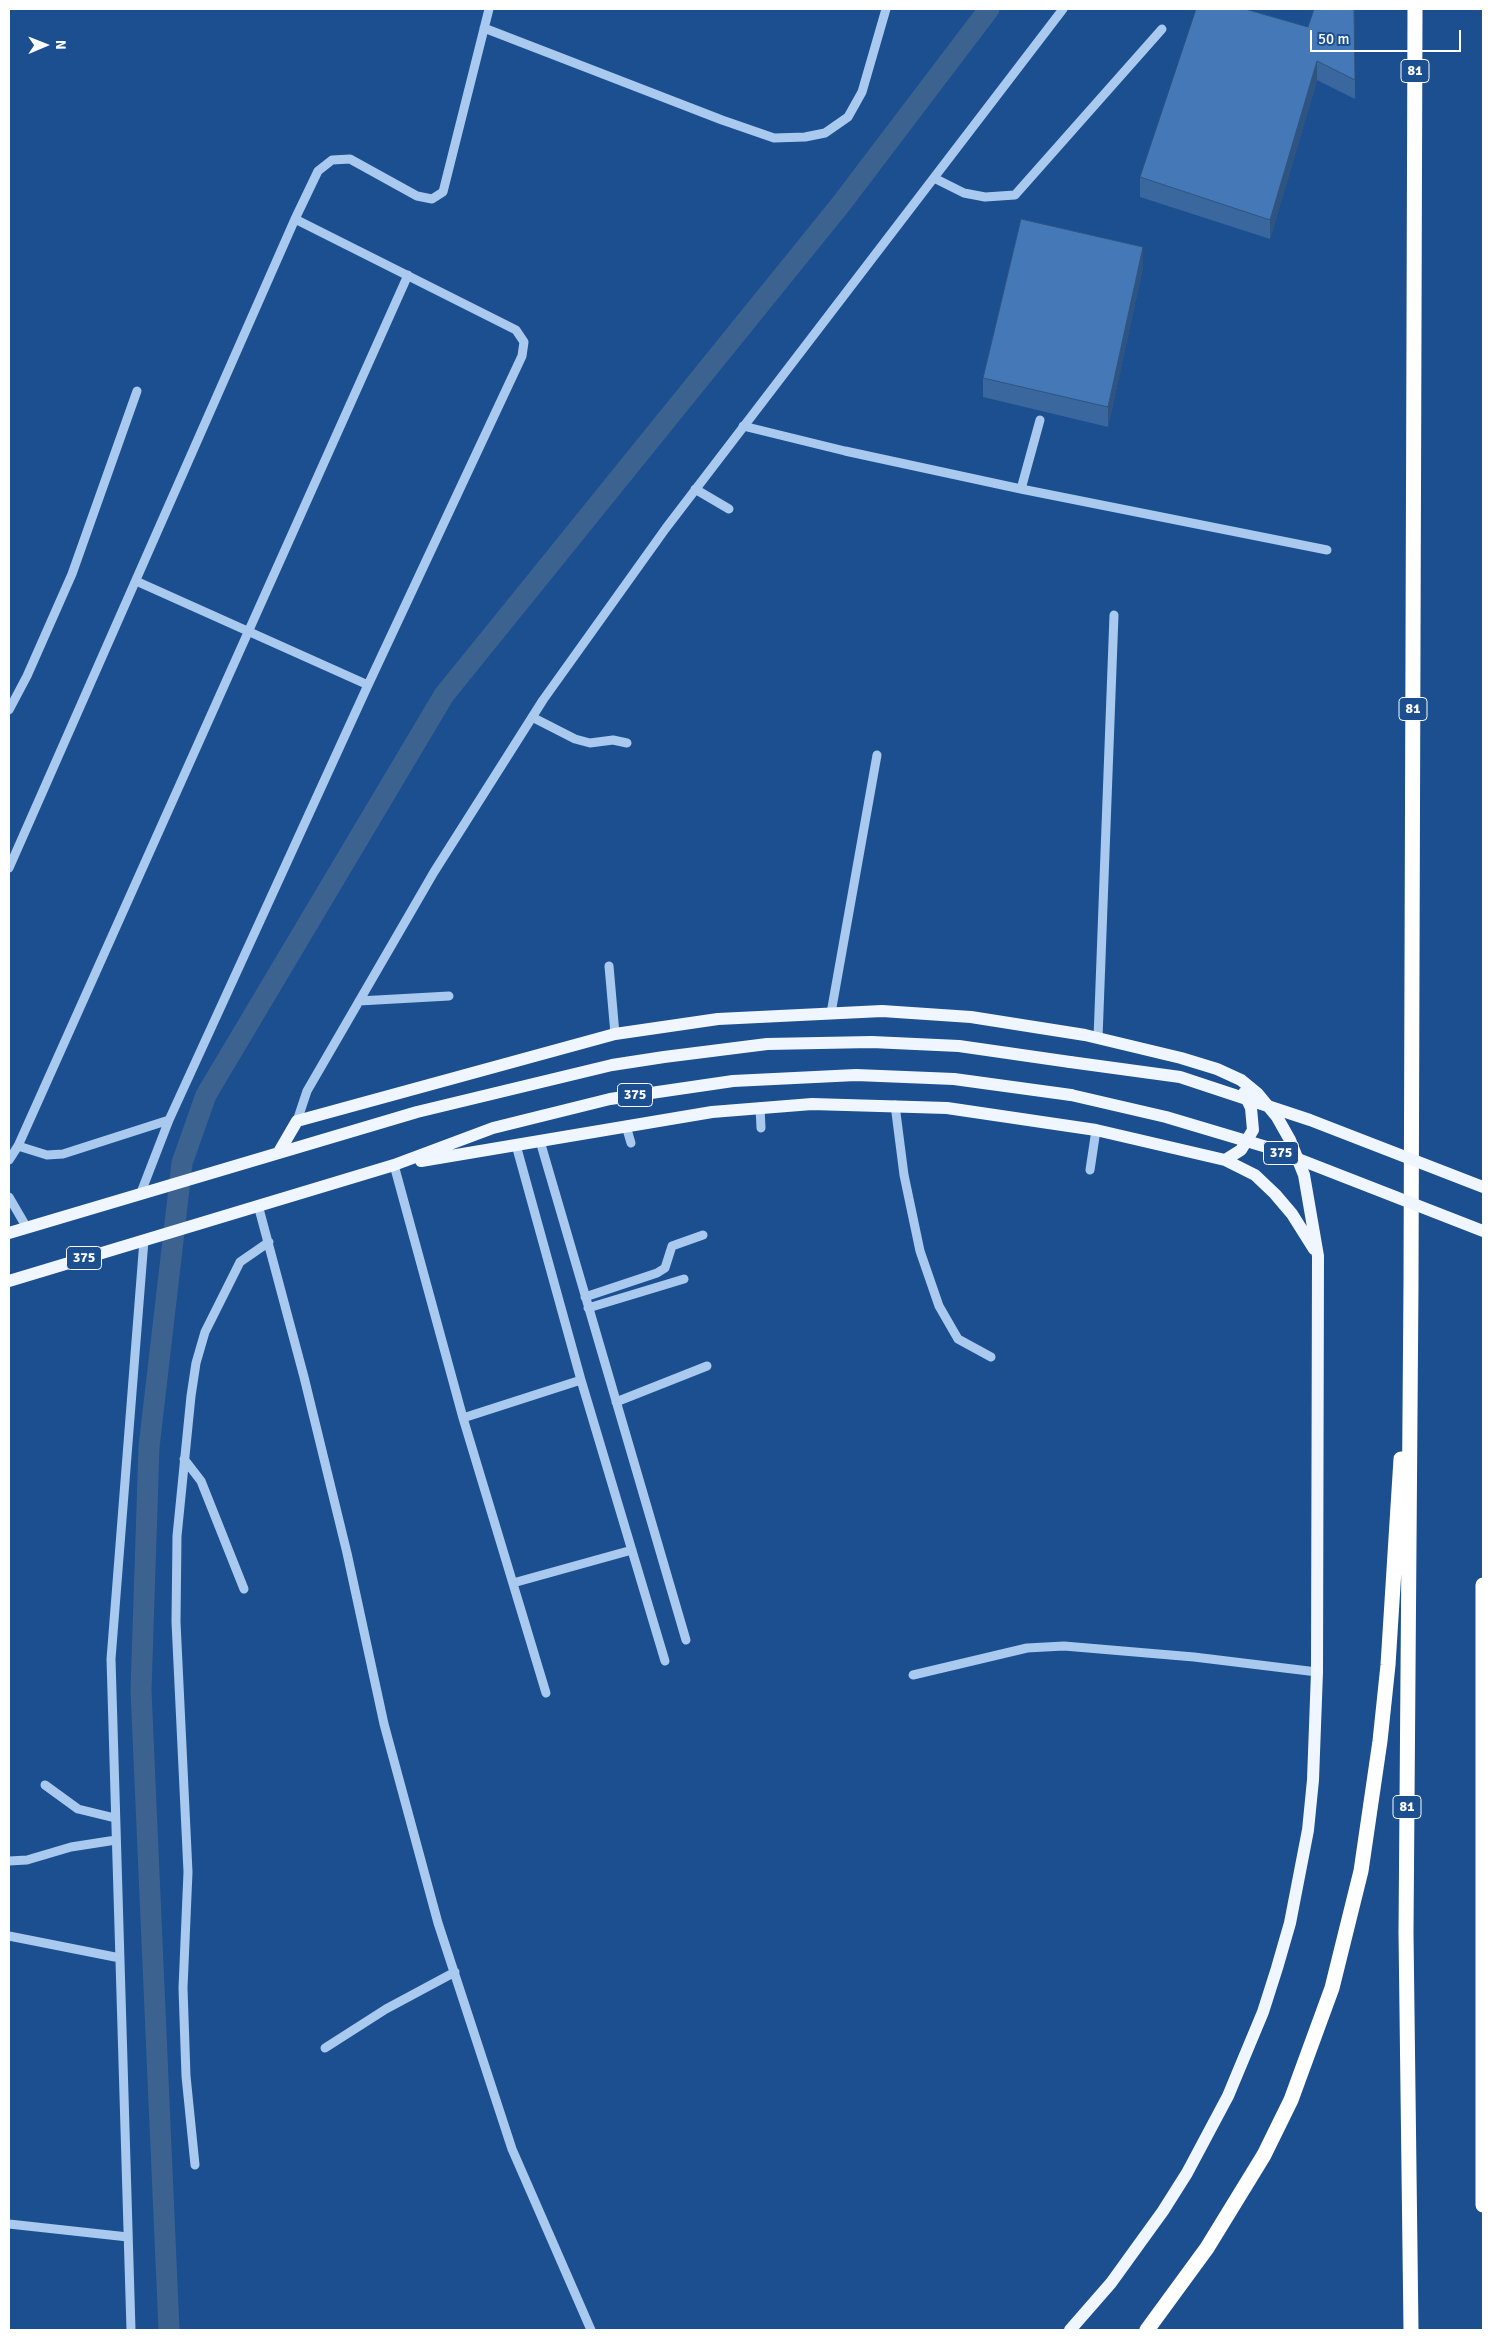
<!DOCTYPE html>
<html>
<head>
<meta charset="utf-8">
<style>
	body { margin:0 }
	#map { position:relative; width:1492px; height:2339px; overflow:hidden; background:#1b4f8f; font-family:Signika,sans-serif }
	canvas { display:block }
	.frame { position:absolute; inset:0; border:10px solid #fff; pointer-events:none }
	.north { position:absolute; left:20px; top:20px; width:50px; height:50px; -webkit-text-stroke:4px #1b4f8f; paint-order:stroke; rotate:89deg; font-size:14px; font-weight:700; line-height:20px; text-align:center; color:#fff }
	.north::after { content:''; display:block; margin:auto; width:18px; height:22px; background:#fff; clip-path:polygon(50% 0,100% 100%,50% 72%,0 100%) }
	.scale { position:absolute; left:1310px; top:30px; width:151px; height:22px; box-sizing:border-box; border:2px solid #fff; border-top:0; padding-left:6px; font-size:15px; line-height:18px; white-space:nowrap; color:#fff; -webkit-text-stroke:4px #1b4f8f; paint-order:stroke }
</style>
</head>
<body>
<div id="map">
<canvas width="1492" height="2339"></canvas>
<div class="frame"></div>
<div class="north">N</div>
<div class="scale">50 m</div>
</div>
<script>
const g = document.querySelector('canvas').getContext('2d');
g.lineJoin = 'round';
const toPath = rows => new Path2D(rows.map(r => 'M' + r).join(''));
function stroke(path, color, width, dash) { g.strokeStyle = color; g.lineWidth = width; g.lineCap = dash ? 'butt' : 'round'; g.setLineDash(dash || []); g.stroke(path); }
function fill(path, color) { g.fillStyle = color; g.fill(path, 'evenodd'); }
function write(font, color, halo, rows, align = 'center') {
  g.font = font + ' Signika,sans-serif'; g.lineWidth = 4; g.setLineDash([]); g.textBaseline = 'middle'; g.strokeStyle = halo; g.fillStyle = color; for (const [text, x, y, turn = 0] of rows) {
    g.save(); g.translate(x, y); g.rotate((+turn || 0) * Math.PI / 180); g.textAlign = isNaN(turn) ? turn : align; if (halo) g.strokeText(text, 0, 0); g.fillText(text, 0, 0); g.restore();
  }
}
const canal = toPath([
	[169,2330,141,1690,149,1447,182,1163,206,1095,444,695,841,204,989,9]
]);
const minor = toPath([
	[484,28,722,120,774,138,805,137,825,133,848,117,862,92,886,9],
	[934,178,964,193,985,197,1015,195,1162,29],
	[295,219,318,171,332,160,350,159,417,196,432,199,443,192,489,9],
	[743,426,845,451,1021,489,1327,550],
	[695,489,729,509],
	[1021,489,1040,420],
	[136,581,368,685],
	[9,710,27,676,72,574,137,391],
	[532,717,575,739,590,743,613,740,627,743],
	[9,868,295,219,516,330,524,342,522,356,368,685,169,1120,140,1195],
	[609,966,615,1034],
	[359,1001,449,996],
	[831,1013,877,755],
	[1098,1038,1114,615],
	[895,1105,904,1175,920,1251,939,1306,958,1339,991,1357],
	[760,1107,761,1128],
	[297,1121,307,1091,434,872,543,700,666,528,1063,9],
	[626,1126,631,1143],
	[540,1141,686,1640],
	[516,1145,581,1380,665,1661],
	[18,1146,47,1155,63,1154,169,1120],
	[9,1160,18,1146,408,275],
	[394,1165,463,1418,546,1693],
	[1090,1170,1096,1130],
	[9,1197,27,1228],
	[258,1205,304,1377,347,1553,384,1724,438,1923,512,2149,591,2330],
	[585,1297,657,1273,665,1268,672,1246,703,1235],
	[588,1308,684,1279],
	[616,1402,707,1366],
	[463,1418,581,1380],
	[184,1459,201,1481,244,1589],
	[513,1583,632,1550],
	[913,1675,1027,1648,1064,1646,1194,1657,1317,1672],
	[45,1785,78,1809,115,1818],
	[9,1861,27,1860,71,1847,116,1840],
	[9,1936,120,1958],
	[325,2048,386,2009,455,1972],
	[195,2165,186,2076,183,1988,188,1872,176,1622,177,1536,191,1396,196,1363,205,1332,240,1262,269,1242],
	[9,2224,128,2237],
	[131,2330,111,1659,144,1240]
]);
const major = toPath([
	[279,1152,297,1121,615,1034,718,1019,882,1011,971,1017,1085,1035,1181,1058,1217,1069,1241,1080,1258,1094,1277,1117,1290,1140,1304,1175,1318,1256,1317,1672,1313,1780,1308,1830,1290,1923,1277,1968,1263,2012,1228,2096,1187,2173,1163,2211,1111,2283,1070,2330],
	[1225,1160,1241,1150,1253,1130,1251,1108,1244,1093],
	[421,1161,712,1112,812,1104,947,1108,1096,1130,1225,1160,1255,1175,1275,1194,1292,1214,1314,1249],
	[9,1233,417,1112,612,1065,664,1057,767,1044,872,1042,959,1046,1070,1062],
	[9,1281,394,1165,493,1128,610,1099,733,1081,856,1075,954,1079,1071,1095]
]);
const highway = toPath([
	[1483,1585,1483,2205],
	[1147,2330,1207,2248,1264,2155,1291,2100,1332,1988,1361,1871,1380,1741,1388,1665,1401,1459],
	[1411,2330,1406,1932,1411,1284,1415,9]
]);
const majorBridge = toPath([
	[1070,1062,1180,1077,1310,1120,1483,1187],
	[1071,1095,1166,1117,1270,1148,1483,1231]
]);
const wall = toPath([
	[1308,27,1355,80,1355,99,1317,80,1270,239,1140,197,1140,177],
	[1143,267,1108,427,983,397,983,378]
]);
const shadedWall = toPath([
	[1317,61,1317,80,1270,239,1270,220],
	[1143,247,1143,267,1108,427,1108,407]
]);
const building = toPath([
	[1196,9,1245,9,1308,27,1314,9,1354,9,1355,80,1317,61,1270,220,1140,177,1196,9],
	[1021,219,1143,247,1108,407,983,378,1021,219]
]);
const shields = [
	[1415,71,28],
	[1413,709,28],
	[635,1095,35],
	[1281,1153,35],
	[84,1258,35],
	[1407,1807,28]
];
const shieldNames = [
	["81",1415,71],
	["81",1413,709],
	["375",635,1095],
	["375",1281,1153],
	["375",84,1258],
	["81",1407,1807]
];
stroke(canal, '#3c6290', 21);
stroke(minor, '#a9c9ee', 9);
stroke(major, '#f0f6ff', 12);
stroke(highway, '#fff', 15);
stroke(majorBridge, '#f0f6ff', 12);
fill(wall, '#3a679d');
fill(shadedWall, '#305480');
fill(building, '#4478b7');
stroke(building, '#305480', 1);
for (const [x, y, w] of shields) { const box = new Path2D(); box.roundRect(x - w / 2, y - 11.5, w, 23, 4); g.fillStyle = '#1b4f8f'; g.fill(box); stroke(box, '#fff', 1); }
write('bold 14px', '#fff', null, shieldNames);
</script>
</body>
</html>
